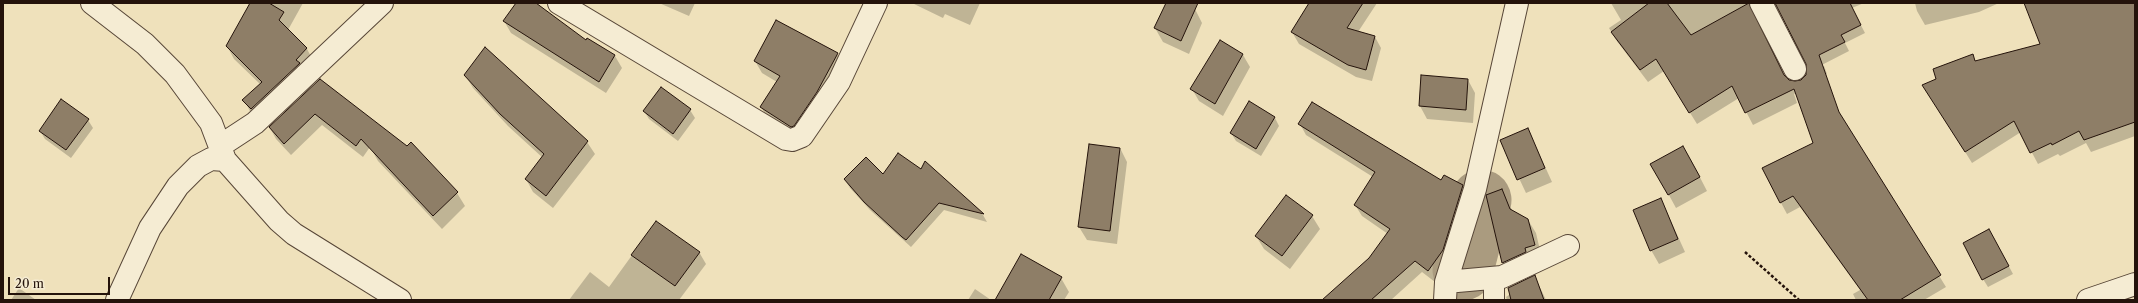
<!DOCTYPE html>
<html>
<head>
<meta charset="utf-8">
<style>
	body { margin:0 }
	#map { position:relative; width:2138px; height:303px; overflow:hidden; background:#efe1bb; font-family:"Libre Caslon Text",serif }
	canvas { display:block }
	.frame { position:absolute; inset:0; border:4px solid #24130b; pointer-events:none }
	.scale { position:absolute; left:8px; top:277px; width:102px; height:18px; box-sizing:border-box; border:2px solid #24130b; border-top:0; padding-left:5px; font-size:12px; line-height:14px; white-space:nowrap; color:#24130b; -webkit-text-stroke:3px #f5ecd3; paint-order:stroke }
</style>
</head>
<body>
<div id="map">
<canvas width="2138" height="303"></canvas>
<div class="frame"></div>
<div class="scale">20 m</div>
</div>
<script>
const g = document.querySelector('canvas').getContext('2d');
g.lineJoin = 'round';
function fill(path, color) { g.fillStyle = color; g.fill(path, 'evenodd'); }
const toPath = rows => new Path2D(rows.map(r => 'M' + r).join(''));
function stroke(path, color, width, dash) { g.strokeStyle = color; g.lineWidth = width; g.lineCap = dash ? 'butt' : 'round'; g.setLineDash(dash || []); g.stroke(path); }
const shadow = toPath([
	[251,3,303,3,288,30,307,49,314,62,251,113,244,100,260,84,234,59,227,46],
	[518,3,534,3,586,41,587,39,615,56,622,68,606,93,511,33,504,21],
	[659,3,695,3,689,16],
	[912,3,980,3,970,25,945,14,943,18],
	[1167,3,1182,3,1195,9,1202,23,1189,54,1163,42,1155,28],
	[1310,3,1377,3,1358,32,1375,37,1381,48,1372,81,1356,77,1299,44,1292,32],
	[1611,3,1746,3,1785,77,1790,81,1797,93,1794,94,1797,103,1753,125,1739,98,1697,124,1664,71,1648,82,1616,40,1609,28,1621,20],
	[1775,3,1864,3,1852,8,1865,33,1845,43,1849,51,1810,71,1810,73,1824,66,1827,74,1812,81,1807,63],
	[1915,3,1999,3,1979,12,1925,25,1917,11],
	[2025,3,2135,3,2135,136,2091,152,2086,143,2060,156,2058,154,2038,164,2021,132,1972,163,1931,97,1938,80,1973,56,1976,62,2041,45],
	[1221,41,1243,55,1250,67,1223,116,1199,101,1192,89],
	[485,49,587,142,595,154,553,208,533,192,526,179,543,158,508,126,473,88,465,75],
	[837,54,844,66,800,137,768,119,761,107,777,82,762,73,755,61],
	[320,80,407,147,411,144,457,193,465,206,442,229,378,161,370,147,363,157,322,125,291,155,276,139,270,128],
	[1468,80,1475,93,1473,123,1427,119,1420,106],
	[1249,103,1275,118,1279,126,1261,156,1236,141,1231,133],
	[1835,107,1946,287,1924,300,1856,300,1853,294,1860,290,1800,207,1787,214,1781,203],
	[690,110,695,118,678,141,649,119,644,111],
	[88,120,93,128,71,158,45,139,40,131],
	[1300,124,1442,181,1462,186,1469,197,1435,282,1422,272,1391,300,1343,300,1388,234,1362,216,1355,205,1373,177,1306,135],
	[1528,129,1552,182,1526,193,1501,140],
	[1120,148,1127,162,1117,244,1087,240,1079,227],
	[1691,160,1707,191,1676,208,1652,164],
	[925,162,983,215,987,222,944,210,911,247,870,210,850,188,845,180,922,170],
	[1502,190,1513,212,1528,220,1536,233,1542,259,1511,276,1503,263,1488,194],
	[1661,199,1685,252,1659,264,1651,250],
	[1312,216,1320,229,1290,269,1264,249,1256,236],
	[656,222,699,252,706,264,679,300,569,300,590,272,609,287],
	[1994,238,2013,274,1988,287,1983,279],
	[1535,277,1546,300,1507,300,1506,297],
	[1061,278,1069,292,1064,300,1003,300],
	[19,288,36,300,11,300],
	[975,289,991,300,968,300]
]);
const river = toPath([
	[1463,270,1481,200]
]);
const building = toPath([
	[250,3,269,3,284,12,279,20,307,48,296,60,300,63,251,109,242,100,262,82,226,46,250,3],
	[516,3,536,3,586,40,587,38,615,55,599,82,503,21,516,3],
	[1166,3,1198,3,1181,41,1154,28,1166,3],
	[1309,3,1363,3,1347,28,1375,36,1366,70,1348,65,1291,32,1309,3],
	[1649,3,1667,3,1691,35,1749,3,1784,75,1789,80,1795,81,1801,80,1806,75,1806,64,1775,3,1850,3,1861,25,1841,35,1845,42,1819,55,1839,112,1941,275,1900,300,1868,300,1793,196,1780,203,1762,168,1813,143,1794,89,1745,113,1732,86,1689,113,1656,59,1640,70,1611,32,1649,3],
	[2024,3,2135,3,2135,122,2084,140,2079,131,2052,145,2051,143,2030,153,2014,121,1965,152,1922,85,1936,79,1933,69,1973,54,1975,61,2040,44,2024,3],
	[776,20,838,53,817,92,794,126,791,127,760,107,780,76,754,61,776,20],
	[1220,40,1243,54,1215,104,1190,89,1220,40],
	[485,47,588,141,546,196,525,179,544,154,500,114,464,75,485,47],
	[1421,75,1468,79,1466,110,1419,106,1421,75],
	[320,79,407,146,411,142,458,192,433,216,361,139,356,146,315,114,284,144,269,127,320,79],
	[661,87,691,109,673,134,643,111,661,87],
	[61,99,89,119,66,150,39,131,61,99],
	[1249,101,1275,117,1256,149,1230,133,1249,101],
	[1312,102,1441,180,1444,175,1463,185,1443,250,1428,271,1415,261,1371,300,1322,300,1369,258,1390,229,1354,205,1375,172,1298,124,1312,102],
	[1528,128,1545,168,1517,180,1500,140,1528,128],
	[1089,144,1120,148,1110,231,1078,227,1089,144],
	[1683,146,1700,177,1668,195,1650,164,1683,146],
	[898,153,921,169,925,161,984,214,939,203,906,240,902,237,864,202,844,179,866,157,883,174,898,153],
	[1502,189,1510,209,1528,219,1535,245,1525,248,1526,252,1502,263,1486,195,1502,189],
	[1286,195,1313,215,1282,256,1255,236,1286,195],
	[1661,198,1678,239,1650,251,1633,210,1661,198],
	[656,221,700,252,675,286,631,255,656,221],
	[1989,229,2009,266,1982,280,1963,243,1989,229],
	[1021,254,1062,277,1049,300,995,300,1021,254],
	[1535,275,1544,300,1511,300,1508,288,1535,275]
]);
const path = toPath([
	[1745,252,1799,300]
]);
const service = toPath([
	[1494,278,1494,300]
]);
const minor = toPath([
	[92,3,145,44,175,74,211,123,225,160,279,221,294,234,400,300],
	[559,3,786,139,792,140,802,136,839,82,876,3],
	[1761,3,1795,69],
	[220,146,255,123,382,3],
	[1446,282,1502,277,1568,246],
	[117,300,150,228,178,186,198,166,211,159,225,160],
	[1445,300,1446,282,1475,189,1517,3],
	[2088,300,2135,284]
]);
fill(shadow, '#0003');
stroke(river, '#aa9b7f', 61);
fill(building, '#8e7e67');
stroke(building, '#24130b', 1);
stroke(service, '#574637', 22);
stroke(minor, '#574637', 24);
stroke(path, '#24130b', 2.5, [3, 2]);
stroke(service, '#f5ecd3', 20);
stroke(minor, '#f5ecd3', 22);
</script>
</body>
</html>
